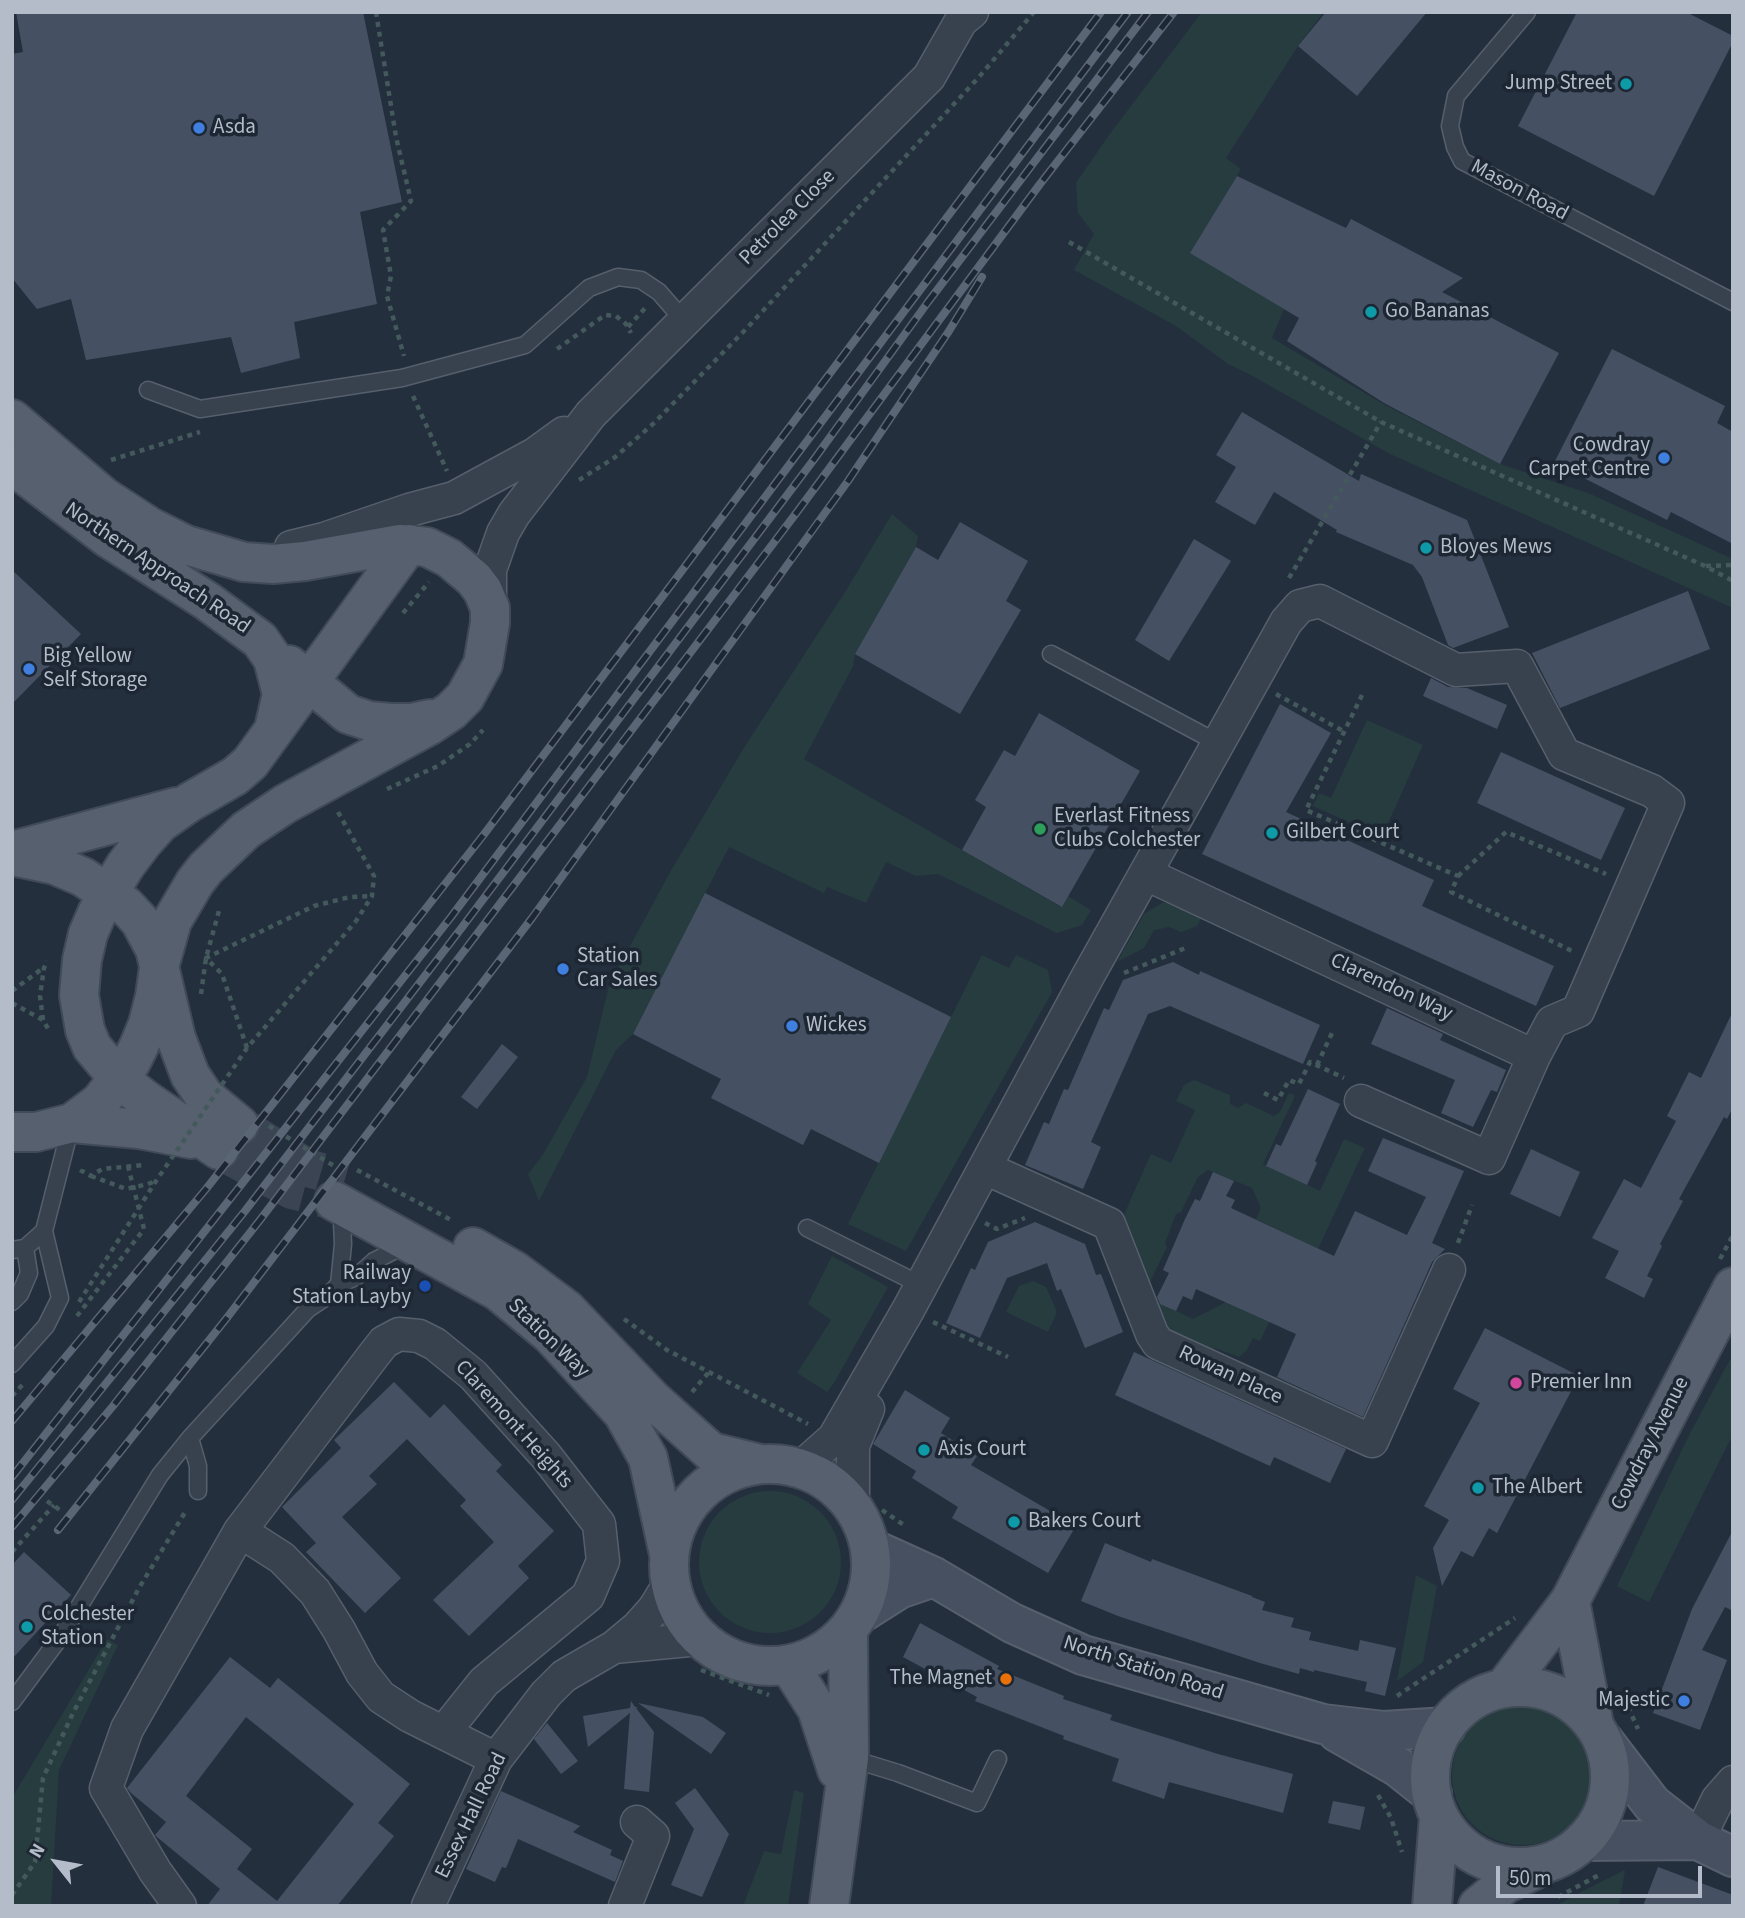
<!DOCTYPE html>
<html>
<head>
<meta charset="utf-8">
<style>
	body { margin:0 }
	#map { position:relative; width:1745px; height:1918px; overflow:hidden; background:#242f3e; font-family:"Source Sans 3",sans-serif }
	canvas { display:block }
	.frame { position:absolute; inset:0; border:14px solid #b4bcc9; pointer-events:none }
	.north { position:absolute; left:21px; top:1827px; width:70px; height:70px; -webkit-text-stroke:5px #1d2633; paint-order:stroke; rotate:301deg; font-size:19px; font-weight:700; line-height:28px; text-align:center; color:#b4bcc9 }
	.north::after { content:''; display:block; margin:auto; width:24px; height:32px; background:#b4bcc9; clip-path:polygon(50% 0,100% 100%,50% 72%,0 100%) }
	.scale { position:absolute; left:1496px; top:1866px; width:206px; height:32px; box-sizing:border-box; border:4px solid #b4bcc9; border-top:0; padding-left:9px; font-size:21px; line-height:24px; white-space:nowrap; color:#b4bcc9; -webkit-text-stroke:5px #1d2633; paint-order:stroke }
</style>
</head>
<body>
<div id="map">
<canvas width="1745" height="1918"></canvas>
<div class="frame"></div>
<div class="north">N</div>
<div class="scale">50 m</div>
</div>
<script>
const g = document.querySelector('canvas').getContext('2d');
g.lineJoin = 'round';
function fill(path, color) { g.fillStyle = color; g.fill(path, 'evenodd'); }
const toPath = rows => new Path2D(rows.map(r => 'M' + r).join(''));
function stroke(path, color, width, dash) { g.strokeStyle = color; g.lineWidth = width; g.lineCap = dash ? 'butt' : 'round'; g.setLineDash(dash || []); g.stroke(path); }
function write(font, color, halo, rows, align = 'center') {
  g.font = font + ' "Source Sans 3",sans-serif'; g.lineWidth = 7; g.setLineDash([]); g.textBaseline = 'middle'; g.strokeStyle = halo; g.fillStyle = color; for (const [text, x, y, turn = 0] of rows) {
    g.save(); g.translate(x, y); g.rotate((+turn || 0) * Math.PI / 180); g.textAlign = isNaN(turn) ? turn : align; if (halo) g.strokeText(text, 0, 0); g.fillText(text, 0, 0); g.restore();
  }
}
const green = toPath([
	[1202,12,1324,12,1300,43,1226,158,1241,169,1191,252,1284,309,1272,338,1385,405,1500,464,1588,493,1733,559,1733,608,1390,454,1249,374,1228,364,1176,326,1074,270,1094,234,1078,213,1076,183,1109,135],
	[892,514,918,536,916,547,855,654,853,666,804,759,1061,907,1068,896,1091,910,1082,925,1057,933,938,874,916,876,886,862,866,903,827,887,824,893,729,847,633,1034,616,1050,539,1201,528,1174,542,1156,587,1077,609,985,669,874,745,746,845,592],
	[1367,720,1423,745,1382,837,1313,806,1319,793,1331,798],
	[1162,903,1171,903,1203,915,1197,926,1181,932,1169,927,1154,930,1144,948,1117,962,1144,914],
	[982,955,1009,968,1016,955,1048,970,1052,992,906,1251,848,1224],
	[1194,1080,1230,1095,1230,1104,1238,1108,1246,1103,1274,1116,1280,1112,1289,1093,1295,1096,1263,1164,1320,1191,1344,1139,1365,1148,1318,1249,1256,1219,1261,1208,1252,1188,1208,1170,1198,1177,1181,1212,1176,1214,1165,1243,1167,1247,1147,1288,1155,1301,1193,1319,1226,1302,1269,1322,1260,1341,1253,1338,1246,1351,1239,1357,1215,1348,1210,1356,1163,1331,1122,1229,1122,1219,1151,1154,1171,1163,1195,1110,1176,1101,1184,1085],
	[832,1256,888,1287,834,1383,827,1392,797,1373,831,1320,808,1304],
	[1033,1281,1046,1287,1057,1312,1048,1332,1006,1312,1019,1286],
	[1733,1354,1733,1434,1649,1602,1617,1586,1690,1433],
	'699 1562a71 71 0 1 1 142 0a71 71 0 1 1-142 0Z',
	[1416,1575,1437,1586,1423,1662,1397,1681],
	[107,1639,118,1645,59,1770,51,1906,12,1906,12,1798],
	'1452 1775a70 70 0 1 1 140 0a70 70 0 1 1-140 0Z',
	[794,1790,804,1793,788,1906,743,1906,764,1851,781,1854],
	[1625,1870,1619,1906,1556,1906,1577,1894]
]);
const building = toPath([
	[16,12,363,12,402,202,360,212,377,304,294,322,300,358,241,373,231,337,86,360,71,299,37,309,12,278,12,54,23,52],
	[1326,12,1427,12,1357,96,1298,46],
	[1577,12,1686,12,1733,36,1733,42,1654,196,1518,126],
	[1237,176,1346,228,1351,219,1463,278,1442,292,1559,353,1500,464,1384,403,1287,341,1299,318,1190,253],
	[1612,349,1725,406,1717,423,1733,432,1733,544,1671,512,1667,520,1554,463],
	[1242,412,1359,481,1361,474,1467,520,1509,627,1453,648,1448,645,1422,577,1413,565,1336,532,1337,530,1274,492,1255,525,1215,502,1236,467,1216,455],
	[960,522,1028,561,1006,601,1021,610,960,714,855,654,916,547,938,560],
	[1194,539,1231,561,1169,661,1135,640],
	[12,570,81,634,12,704],
	[1688,591,1710,649,1560,708,1532,653],
	[1431,678,1448,687,1467,688,1507,705,1497,729,1423,696],
	[1280,704,1331,733,1286,812,1434,880,1422,906,1554,966,1536,1006,1202,854],
	[1039,713,1140,771,1062,907,962,850,986,807,975,800,1004,750,1015,756],
	[1501,752,1625,808,1601,860,1477,803],
	[705,893,951,1017,879,1163,811,1129,803,1145,711,1098,721,1079,633,1034],
	[1173,962,1199,975,1200,971,1320,1025,1303,1064,1170,1006,1148,1014,1091,1142,1101,1147,1083,1189,1025,1165,1044,1122,1049,1124,1064,1089,1068,1090,1104,1008,1109,1010,1123,980],
	[1387,1008,1443,1034,1440,1040,1506,1070,1497,1092,1491,1090,1473,1127,1441,1113,1455,1080,1371,1044],
	[1733,1011,1733,1107,1727,1119,1724,1117,1679,1199,1683,1201,1660,1244,1662,1246,1647,1276,1653,1279,1644,1298,1605,1278,1619,1251,1592,1238,1624,1179,1641,1188,1676,1121,1667,1116,1689,1072,1701,1078],
	[502,1044,518,1057,477,1109,461,1097],
	[1308,1089,1340,1104,1315,1161,1317,1163,1307,1185,1266,1166,1276,1144,1281,1146],
	[1383,1138,1464,1171,1432,1243,1445,1249,1432,1262,1363,1417,1277,1377,1296,1334,1196,1289,1192,1300,1183,1296,1176,1311,1160,1304,1157,1297,1169,1273,1163,1270,1185,1219,1195,1199,1200,1201,1213,1172,1234,1181,1226,1196,1235,1200,1231,1208,1334,1256,1355,1211,1407,1235,1426,1197,1368,1171],
	[1531,1149,1580,1172,1560,1217,1510,1194],
	[1035,1222,1085,1244,1096,1275,1101,1274,1123,1332,1085,1348,1061,1289,1057,1291,1047,1263,1007,1278,980,1338,946,1323,971,1268,975,1270,988,1242],
	[1485,1328,1579,1376,1497,1533,1489,1528,1473,1557,1461,1551,1442,1586,1433,1548,1449,1520,1424,1506,1480,1403,1453,1389],
	[1134,1352,1346,1449,1330,1483,1274,1457,1270,1466,1115,1395],
	[394,1382,430,1418,444,1404,502,1465,496,1471,554,1531,518,1566,529,1578,469,1636,433,1600,494,1542,460,1506,466,1500,407,1439,369,1476,377,1484,342,1517,401,1578,365,1613,306,1552,316,1543,282,1507,341,1448,334,1440],
	[905,1390,950,1418,941,1433,977,1456,971,1465,1076,1526,1048,1573,952,1518,958,1507,912,1478,916,1471,873,1444],
	[1733,1530,1733,1611,1725,1607,1702,1650,1727,1660,1700,1730,1653,1713,1692,1609],
	[1105,1543,1151,1562,1152,1559,1252,1596,1252,1597,1265,1602,1262,1610,1294,1618,1291,1627,1311,1632,1309,1640,1358,1651,1360,1640,1396,1648,1385,1696,1365,1691,1367,1682,1314,1670,1314,1672,1300,1668,1299,1674,1260,1663,1118,1616,1081,1601],
	[24,1552,71,1595,12,1659,12,1565],
	[920,1623,999,1666,997,1669,1064,1696,1063,1699,1112,1715,1110,1720,1218,1754,1293,1774,1283,1813,1169,1782,1164,1799,1112,1781,1119,1759,1063,1739,1064,1736,975,1701,977,1697,903,1657],
	[230,1657,270,1688,278,1678,410,1784,378,1823,394,1836,337,1906,207,1906,220,1889,157,1837,155,1835,166,1822,131,1793,127,1788],
	[246,1717,354,1804,277,1901,237,1869,252,1849,186,1796],
	[631,1701,635,1707,638,1707,636,1708,654,1732,649,1792,624,1789,630,1713,588,1747,583,1716,630,1708],
	[638,1703,703,1717,726,1733,711,1754],
	[547,1723,578,1761,561,1774,534,1739],
	[695,1788,729,1834,702,1897,671,1885,694,1829,675,1803],
	[501,1791,580,1826,573,1832,612,1850,610,1855,623,1861,615,1882,518,1839,506,1868,502,1867,495,1882,466,1869],
	[1333,1801,1365,1807,1360,1830,1328,1823],
	[1658,1867,1733,1895,1733,1906,1643,1906]
]);
const primaryTunnel = toPath([
	[239,1125,308,1168,345,1179],
	[219,1150,292,1190,334,1201]
]);
const path = toPath([
	[376,12,396,137,411,201,383,230,391,276,387,296,404,356],
	[1069,242,1381,422,1705,566,1733,581],
	[628,327,646,307],
	[557,349,605,315,616,316,626,324,631,333],
	[413,396,447,471],
	[111,460,200,432],
	[579,480,614,458,653,424,747,328,979,77,1034,12],
	[1706,566,1733,565],
	[1289,578,1381,422],
	[403,613,429,582],
	[1276,694,1343,731],
	[1362,695,1306,810,1458,876,1451,892,1572,951],
	[387,789,438,766,470,744,483,730],
	[338,812,374,876,372,896,356,921],
	[1458,876,1506,832,1606,874],
	[1124,973,1188,947],
	[12,991,43,968],
	[201,994,206,958,220,907],
	[12,1003,43,1020,50,1032],
	[43,1020,40,996,44,968,47,961],
	[247,1048,222,974,206,958,314,906,350,897,372,896],
	[1317,1065,1332,1033],
	[1264,1093,1278,1100,1289,1080,1299,1084,1310,1062,1344,1078],
	[269,1126,339,1169],
	[357,1170,453,1221],
	[81,1173,82,1171,91,1176,102,1169,144,1165],
	[148,1184,156,1181],
	[985,1223,997,1229,1025,1218],
	[1458,1243,1472,1205],
	[1720,1259,1733,1235],
	[77,1316,144,1229,128,1166],
	[624,1319,667,1350,808,1424],
	[933,1322,1008,1357],
	[692,1392,709,1372],
	[12,1396,24,1383],
	[47,1501,60,1510],
	[882,1510,904,1525],
	[12,1552,54,1505],
	[701,1670,769,1695],
	[1397,1696,1515,1618],
	[1624,1698,1638,1729],
	[1378,1795,1391,1818,1402,1852],
	[12,1895,35,1862,43,1778,73,1713,139,1588,187,1509],
	[1558,1897,1599,1875]
]);
const lane = toPath([
	[1527,12,1456,96,1450,126,1455,147,1462,161,1733,302],
	[148,390,200,409,402,378,525,345,589,288,618,277,641,280,659,292,685,322],
	[1051,654,1218,743],
	[807,1228,921,1285],
	[12,1250,25,1248,44,1231],
	[339,1284,343,1244,342,1222,347,1208],
	[12,1302,20,1294,29,1273,25,1248],
	[12,1364,46,1326,60,1298,44,1231,71,1125],
	[190,1438,198,1466,198,1491],
	[12,1702,61,1636,160,1475,190,1438,308,1309,329,1295,339,1284,356,1277,374,1261,409,1243],
	[849,1758,898,1773,977,1803,998,1759]
]);
const street = toPath([
	[291,547,324,539,409,510,454,498,535,454,564,433],
	[490,608,490,570,503,533,514,514,591,414,929,77,961,21,972,12],
	[1146,874,1534,1056,1489,1158,1361,1101],
	[985,1168,1109,1224,1152,1334,1158,1343,1372,1441,1449,1270],
	[800,1468,834,1438,908,1310,1088,976,1286,622,1300,606,1320,601,1456,670,1517,666,1564,754,1652,791,1668,803,1578,1011,1552,1022,1534,1056],
	[853,1507,853,1446,868,1409],
	[240,1531,282,1558,315,1592,339,1630,362,1673,381,1697,410,1716,496,1759],
	[614,1647,700,1639],
	[1698,1840,1718,1799,1733,1782],
	[180,1906,155,1871,106,1788,127,1729,240,1531,373,1356,384,1342,399,1334,419,1336,435,1344,473,1375,546,1456,599,1524,603,1561,588,1596,484,1682,444,1732],
	[428,1906,496,1759,546,1694,564,1676,614,1647,638,1627,654,1609,670,1583],
	[625,1906,653,1836,637,1822]
]);
const secondary = toPath([
	[870,1548,934,1577,1012,1623,1083,1655,1323,1724,1384,1731,1446,1727],
	[858,1615,899,1589,934,1577],
	[1337,1732,1398,1767,1432,1794],
	[1603,1740,1652,1804,1698,1840,1733,1857],
	[1583,1841,1698,1840]
]);
const primary = toPath([
	[12,419,104,497,150,527,186,545,244,562,273,564,305,561,400,544,427,547,449,558,474,579,483,591,490,608,490,623,483,664,465,697,451,711,430,725,285,804,246,830,206,868,195,882,172,921,159,967,155,996,148,1024,139,1046,131,1062,100,1102,72,1123,36,1132,12,1132],
	[12,465,108,538,207,601,260,640,273,659,282,694,274,729],
	[289,665,348,714,369,721,391,723,411,723,430,719],
	[12,851,176,807],
	[12,856,55,865,83,877,126,906,140,921,155,949,176,1038,190,1075,204,1096,239,1125],
	[72,1123,139,1129,191,1139],
	[219,1150,146,1100,119,1079,92,1047,85,1030,79,995,82,960,88,934,97,913,125,866,143,842,160,823,190,802,235,776,250,763,409,544],
	[334,1201,498,1291,551,1335,623,1413,648,1458,669,1554],
	[473,1247,515,1271,566,1309,653,1400,711,1452,760,1464],
	'669 1565a101 101 0 1 1 202 0a101 101 0 1 1-202 0Z',
	[1570,1601,1594,1725],
	[789,1665,817,1709,837,1770],
	[1505,1687,1570,1601,1733,1287],
	'1430 1777a90 90 0 1 1 180 0a90 90 0 1 1-180 0Z',
	[829,1906,849,1758,848,1629],
	[1432,1906,1439,1817],
	[1478,1906,1505,1884,1540,1867]
]);
const rail = toPath([
	[12,1421,206,1189,485,833,1101,12],
	[12,1477,451,917,1128,12],
	[12,1500,245,1211,463,926,815,458,928,302,1148,12],
	[12,1527,113,1406,260,1220,797,512,1040,184,1174,12],
	[58,1530,226,1319,532,918,848,481,949,331,982,277]
]);
const pathBridge = toPath([
	[91,1176,126,1189,148,1184],
	[79,1302,156,1181,247,1048,356,921]
]);
const markers = [
	[1626,84,7,"#0f9aa8"],
	[199,128,7,"#3f7fe0"],
	[1371,312,7,"#0f9aa8"],
	[1664,458,7,"#3f7fe0"],
	[1426,548,7,"#0f9aa8"],
	[29,669,7,"#3f7fe0"],
	[1040,829,7,"#2e9e5b"],
	[1272,833,7,"#0f9aa8"],
	[563,969,7,"#3f7fe0"],
	[792,1026,7,"#3f7fe0"],
	[425,1286,7,"#1a4fb4"],
	[1516,1383,7,"#d1479c"],
	[924,1450,7,"#0f9aa8"],
	[1478,1488,7,"#0f9aa8"],
	[1014,1522,7,"#0f9aa8"],
	[27,1627,7,"#0f9aa8"],
	[1006,1679,7,"#e8710a"],
	[1684,1701,7,"#3f7fe0"]
];
const poiNames = [
	["Jump Street",1612,84,"right"],
	["Asda",213,128],
	["Go Bananas",1385,312],
	["Cowdray",1650,446,"right"],
	["Carpet Centre",1650,470,"right"],
	["Bloyes Mews",1440,548],
	["Big Yellow",43,657],
	["Self Storage",43,681],
	["Everlast Fitness",1054,817],
	["Clubs Colchester",1054,841],
	["Gilbert Court",1286,833],
	["Station",577,957],
	["Car Sales",577,981],
	["Wickes",806,1026],
	["Railway",411,1274,"right"],
	["Station Layby",411,1298,"right"],
	["Premier Inn",1530,1383],
	["Axis Court",938,1450],
	["The Albert",1492,1488],
	["Bakers Court",1028,1522],
	["Colchester",41,1615],
	["Station",41,1639],
	["The Magnet",992,1679,"right"],
	["Majestic",1670,1701,"right"]
];
const streetNames = [
	["Mason Road",1519,191,28],
	["Petrolea Close",788,218,-45],
	["Northern Approach Road",157,569,34],
	["Clarendon Way",1391,988,25],
	["Station Way",548,1339,44],
	["Rowan Place",1230,1376,25],
	["Claremont Heights",513,1425,48],
	["Cowdray Avenue",1651,1444,-63],
	["North Station Road",1143,1669,18],
	["Essex Hall Road",472,1816,-64]
];
fill(green, '#263c3f');
fill(building, '#455162');
stroke(primaryTunnel, '#3a4453', 38, [38, 19]);
stroke(lane, '#565f6c', 19);
stroke(street, '#565f6c', 35);
stroke(secondary, '#565f6c', 42);
stroke(primary, '#414a57', 42);
stroke(path, '#44595c', 4.5, [5, 5]);
stroke(lane, '#38414e', 16);
stroke(street, '#38414e', 32);
stroke(secondary, '#465061', 38);
stroke(primary, '#56606e', 38);
stroke(rail, '#5a6575', 8);
stroke(rail, '#1d2633', 5, [16]);
stroke(pathBridge, '#44595c', 4.5, [5, 5]);
for (const [x, y, r, color] of markers) { const dot = new Path2D(); dot.arc(x, y, r, 0, 2 * Math.PI); g.fillStyle = color; g.fill(dot); stroke(dot, '#1d2633', 2.5); }
write('21px', '#b4bcc9', '#1d2633', poiNames, 'left');
write('21px', '#b4bcc9', '#1d2633', streetNames);
</script>
</body>
</html>
